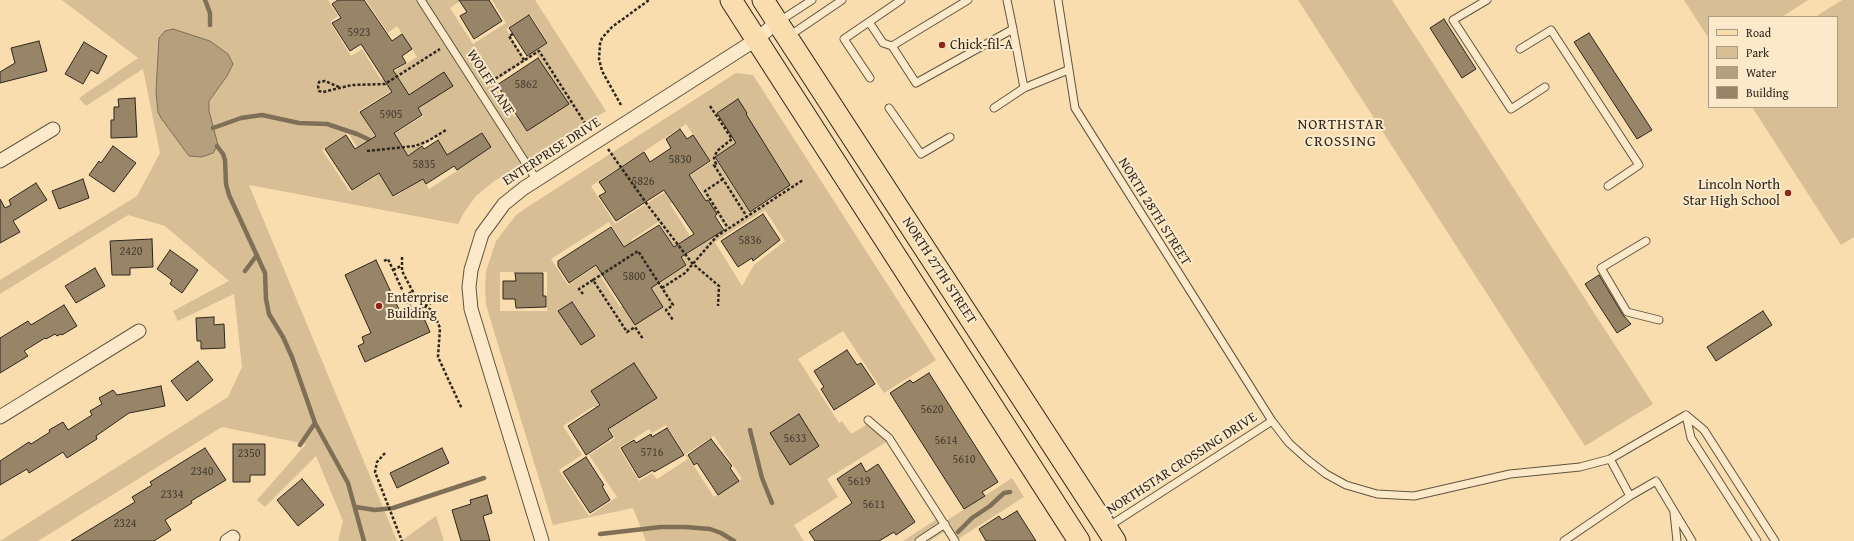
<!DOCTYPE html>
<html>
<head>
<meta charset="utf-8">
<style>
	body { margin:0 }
	#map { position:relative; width:1854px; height:541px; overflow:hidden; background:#faddae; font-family:"Gentium Book Plus",serif }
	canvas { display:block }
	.legend { position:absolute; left:1708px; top:16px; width:130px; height:92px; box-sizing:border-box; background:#fce9ca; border:1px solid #aa9b85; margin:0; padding:5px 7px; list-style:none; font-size:12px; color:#2e261d }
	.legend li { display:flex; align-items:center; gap:8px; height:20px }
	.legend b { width:20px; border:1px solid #aa9b85 }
</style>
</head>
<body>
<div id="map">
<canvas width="1854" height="541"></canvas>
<ul class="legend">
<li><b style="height:5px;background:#faddae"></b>Road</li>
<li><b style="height:11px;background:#d7be95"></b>Park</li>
<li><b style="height:11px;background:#b59f7d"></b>Water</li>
<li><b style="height:11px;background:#988568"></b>Building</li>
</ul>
</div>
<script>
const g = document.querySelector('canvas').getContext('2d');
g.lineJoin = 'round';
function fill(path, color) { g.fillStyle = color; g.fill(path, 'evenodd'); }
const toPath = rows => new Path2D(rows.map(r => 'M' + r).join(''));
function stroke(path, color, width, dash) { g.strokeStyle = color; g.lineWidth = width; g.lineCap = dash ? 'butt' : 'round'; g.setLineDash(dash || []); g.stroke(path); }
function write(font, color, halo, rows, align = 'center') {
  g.font = font + ' "Gentium Book Plus",serif'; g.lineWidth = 4; g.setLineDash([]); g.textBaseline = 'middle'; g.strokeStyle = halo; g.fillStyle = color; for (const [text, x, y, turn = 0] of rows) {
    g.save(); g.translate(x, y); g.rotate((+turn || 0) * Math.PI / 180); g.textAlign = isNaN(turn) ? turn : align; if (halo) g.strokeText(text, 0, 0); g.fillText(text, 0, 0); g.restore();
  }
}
const green = toPath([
	[62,0,328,0,338,16,330,22,351,56,362,49,381,80,417,57,397,26,388,33,366,0,462,0,450,8,473,44,506,23,492,0,535,0,606,111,493,182,476,196,465,211,458,224,249,185,397,541,338,541,343,521,316,456,265,507,257,500,306,444,222,427,38,541,0,541,228,397,242,367,234,294,178,321,173,311,229,281,165,226,128,215,0,294,0,280,137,196,160,153,143,69,86,106,79,98,138,58],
	[530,14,548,43,524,58,506,29],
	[536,54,558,88,514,117,493,83],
	[402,84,423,116,379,143,359,111],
	[348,133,376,176,350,192,322,150],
	[436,137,457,171,429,189,423,179,394,197,374,165,403,147,408,155],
	[1298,0,1392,0,1653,404,1585,446],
	[1684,0,1808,0,1782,17,1709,17,1709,39],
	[1842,0,1854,0,1854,237,1841,245,1752,107,1837,107,1837,17,1815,17],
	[736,73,753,75,936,360,884,393,843,331,798,359,839,423,842,421,851,434,874,420,888,441,827,479,838,497,794,525,804,541,646,541,633,508,553,525,486,305,485,288,486,271,496,241,516,215,529,206],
	[686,124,711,162,615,224,591,186],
	[737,143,773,198,750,213,714,157],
	[698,186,726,229,697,247,670,204],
	[765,210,785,241,754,265,742,286,715,242],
	[609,222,625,247,568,285,551,259],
	[658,222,687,265,660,283,631,240],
	[633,257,652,287,620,307,601,277],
	[500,272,547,272,547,311,500,311],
	[594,406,615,438,589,455,617,497,589,516,559,470,582,455,563,426],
	[666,425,688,459,657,479,652,473,639,481,619,448,649,429,652,433],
	[714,436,742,479,714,497,686,454],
	[1012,478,1024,497,955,541,947,530,930,541,903,541,940,517,943,523],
	[436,516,444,541,401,541]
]);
const water = toPath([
	[173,29,210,41,228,54,233,64,227,76,209,101,209,111,218,145,213,153,202,157,189,156,161,118,158,112,156,92,159,38,165,31,173,29]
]);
const stream = toPath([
	[205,0,210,13,210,25],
	[213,128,241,118,262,115,299,123,327,124,357,134,374,142],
	[217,146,223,154,225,160,226,184,229,195,265,273,266,299,269,314,283,337,292,357,315,423,348,483,364,541],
	[245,271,257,255],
	[750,430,762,478,772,503],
	[300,445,315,423],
	[356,507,375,510,393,508,484,478],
	[958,532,972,518,990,506,1004,493,1010,492],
	[600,534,661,527,685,527,710,529,721,533,734,541]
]);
const building = toPath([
	[338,0,364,0,392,41,402,34,412,49,402,56,406,63,393,70,409,95,444,72,453,86,418,108,422,115,394,133,408,156,422,146,424,149,438,140,447,155,482,133,491,147,457,170,454,166,426,184,423,179,393,196,379,173,352,190,325,149,346,135,355,149,376,136,360,112,392,92,361,44,350,51,332,23,341,18,332,4,338,0],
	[459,0,489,0,502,21,474,39,460,16,467,12,459,0],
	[529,15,547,43,527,56,509,28,529,15],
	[1444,19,1476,69,1462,78,1430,28,1444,19],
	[1589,33,1652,130,1637,139,1574,42,1589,33],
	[39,41,47,71,0,83,0,72,15,63,11,48,39,41],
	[84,42,107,56,98,74,91,70,83,84,65,74,84,42],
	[538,58,569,104,527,131,497,85,538,58],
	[135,98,137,137,111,138,111,120,114,120,114,107,119,107,118,99,135,98],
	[738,99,747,113,746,114,790,185,750,212,715,157,736,143,717,113,738,99],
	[680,129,687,139,693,135,710,161,689,175,706,201,708,200,717,214,715,216,724,230,681,257,686,265,651,288,663,307,635,325,596,265,569,283,558,266,558,261,611,227,624,247,659,225,674,247,694,234,664,190,616,221,599,196,606,192,599,182,644,152,650,162,671,148,666,139,680,129],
	[113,146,136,163,114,192,89,175,99,161,101,163,113,146],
	[83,179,89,198,59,209,52,191,83,179],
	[36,183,47,200,13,221,20,232,0,243,0,199,5,208,11,205,9,200,36,183],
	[763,214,780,240,753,261,752,258,738,267,721,241,763,214],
	[152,239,153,267,130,268,130,275,112,275,110,241,152,239],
	[170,250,198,270,182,293,170,284,172,280,157,269,170,250],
	[376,260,403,318,414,313,417,319,423,316,430,332,365,362,358,346,364,343,362,337,371,333,345,275,376,260],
	[95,268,105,286,76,303,65,286,95,268],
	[515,273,543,273,543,296,546,296,546,307,516,308,515,299,503,299,503,281,516,281,515,273],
	[1599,275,1623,315,1631,324,1617,333,1585,284,1599,275],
	[572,302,595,336,581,345,558,311,572,302],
	[64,305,77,326,62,335,61,334,57,336,55,334,46,339,45,338,24,351,28,356,0,373,0,338,28,321,31,325,64,305],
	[1763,311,1772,325,1716,361,1707,347,1763,311],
	[214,317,214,325,224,324,225,348,201,349,201,341,197,341,196,318,214,317],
	[847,350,857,365,861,363,875,384,834,410,821,389,824,387,814,371,847,350],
	[198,361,213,380,187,401,171,381,198,361],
	[634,363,657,398,608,429,613,437,586,455,568,426,600,405,591,391,634,363],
	[929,373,998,482,982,492,985,496,964,509,890,393,910,380,913,383,929,373],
	[161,386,165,406,129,413,96,436,97,439,67,458,63,452,29,473,27,469,0,485,0,461,29,442,31,444,50,432,49,430,63,422,68,430,92,415,90,411,102,404,99,398,113,390,117,395,161,386],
	[799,414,819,446,790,465,770,433,799,414],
	[667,428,684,455,654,472,653,470,639,478,621,448,634,440,636,443,651,434,652,437,667,428],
	[711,439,732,466,730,468,739,481,718,495,697,463,694,465,688,455,711,439],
	[233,444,265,444,265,475,250,475,250,482,233,482,233,444],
	[205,448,226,480,191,501,192,503,165,520,171,530,154,541,71,541,135,502,132,497,152,485,150,482,205,448],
	[442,448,449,463,397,488,390,473,442,448],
	[586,457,604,485,602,486,610,500,590,513,563,472,586,457],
	[861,463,866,472,878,464,915,522,896,535,894,532,879,541,815,541,809,532,852,503,837,479,861,463],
	[302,479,324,505,298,526,277,500,302,479],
	[487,495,492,513,483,516,490,541,461,541,452,510,471,504,470,500,487,495],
	[1017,511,1036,541,986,541,979,529,999,516,1002,520,1017,511]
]);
const path = toPath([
	[513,34,509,36,524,60],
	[487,84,539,51,590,131],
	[339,87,325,81,319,82,318,86,319,91,323,92,352,85,385,84,440,49],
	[621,105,602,71,599,59,600,44,602,38,612,27,649,0],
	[710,106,732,139,717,151,714,158,716,164,714,165,747,217],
	[608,149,649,207,692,263,719,286,718,306],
	[367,151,415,146,428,141,446,130],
	[723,179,705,191,728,228],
	[402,257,402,271,421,307],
	[384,261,388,259,412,311],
	[393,270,401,266],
	[593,280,638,251,673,305,666,310,673,320],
	[662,288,685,273,717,236,803,180],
	[583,294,579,289,593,280,627,332,635,327,643,339],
	[395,300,412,292],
	[424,306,433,311,440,328,438,357,462,409],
	[402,316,431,303],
	[385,453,377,462,375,472,402,541]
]);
const service = toPath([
	[421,0,536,179],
	[968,0,892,46,916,83,1013,29,1024,88],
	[1007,0,1013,29],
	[1058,0,1075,108,1272,421],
	[1487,0,1453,20,1511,109,1545,87],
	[778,22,812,0],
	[869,22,883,43,892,46],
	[789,36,842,0],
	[1520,49,1551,30,1639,165,1608,186],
	[870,78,844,39,901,0],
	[889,108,921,154,950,137],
	[994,108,1024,88,1068,70],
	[1646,241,1601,268,1627,312,1659,320],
	[1686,415,1704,430,1775,541],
	[1686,415,1691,438,1757,541],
	[868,420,889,438,955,541],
	[1610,459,1630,496],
	[1674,513,1677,541],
	[1109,526,1272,421,1289,443,1308,460,1326,474,1346,485,1377,494,1414,496,1510,474,1580,467,1610,459,1686,415],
	[919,541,945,524],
	[1564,541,1630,496,1656,481,1692,541]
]);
const minor = toPath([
	[0,161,53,129],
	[0,417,139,331],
	[227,541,233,537],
	[542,541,471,309,469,287,471,270,482,234,504,204,524,188,757,39,777,22]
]);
const primary = toPath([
	[731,0,1079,541],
	[763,0,1115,541]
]);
const markers = [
	[942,45,4,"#8f2418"],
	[1788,193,4,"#8f2418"],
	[379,306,4,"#8f2418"]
];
const numberNames = [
	["5923",359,33],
	["5862",526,85],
	["5905",391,115],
	["5830",680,160],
	["5835",424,165],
	["5826",643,182],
	["5836",750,241],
	["2420",131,252],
	["5800",634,277],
	["5620",932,410],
	["5633",795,439],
	["5614",946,441],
	["5716",652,453],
	["2350",249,454],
	["5610",964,460],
	["2340",202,472],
	["5619",859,482],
	["2334",172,495],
	["5611",874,505],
	["2324",125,524]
];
const poiNames = [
	["Chick-fil-A",950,45],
	["Lincoln North",1780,185,"right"],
	["Star High School",1780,201,"right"],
	["Enterprise",387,298],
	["Building",387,314]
];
const streetNames = [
	["WOLFF LANE",490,83,57],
	["ENTERPRISE DRIVE",552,152,-33],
	["NORTH 28TH STREET",1154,212,58],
	["NORTH 27TH STREET",939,271,57],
	["NORTHSTAR CROSSING DRIVE",1182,464,-33]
];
const neighbourhoodNames = [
	["NORTHSTAR",1341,125],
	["CROSSING",1341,142]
];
fill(green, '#d7be95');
fill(water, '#b59f7d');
stroke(water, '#7f6f57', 1);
stroke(stream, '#7f6f57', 4.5);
fill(building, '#988568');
stroke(building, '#2e261d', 1);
stroke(service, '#615441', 9);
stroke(minor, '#615441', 15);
stroke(primary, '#2e261d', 23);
stroke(path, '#2e261d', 2.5, [3, 2]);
stroke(service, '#fce9ca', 7);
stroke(minor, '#fce9ca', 13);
stroke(primary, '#faddae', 21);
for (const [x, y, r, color] of markers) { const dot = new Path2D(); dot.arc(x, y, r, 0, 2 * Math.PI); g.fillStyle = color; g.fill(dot); stroke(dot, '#fce9ca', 1.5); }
write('12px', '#483e30', null, numberNames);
write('14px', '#2e261d', '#fce9ca', poiNames, 'left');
write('14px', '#2e261d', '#fce9ca', streetNames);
g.letterSpacing = '1px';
write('15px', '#2e261d', '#fce9ca', neighbourhoodNames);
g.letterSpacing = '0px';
</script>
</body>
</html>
